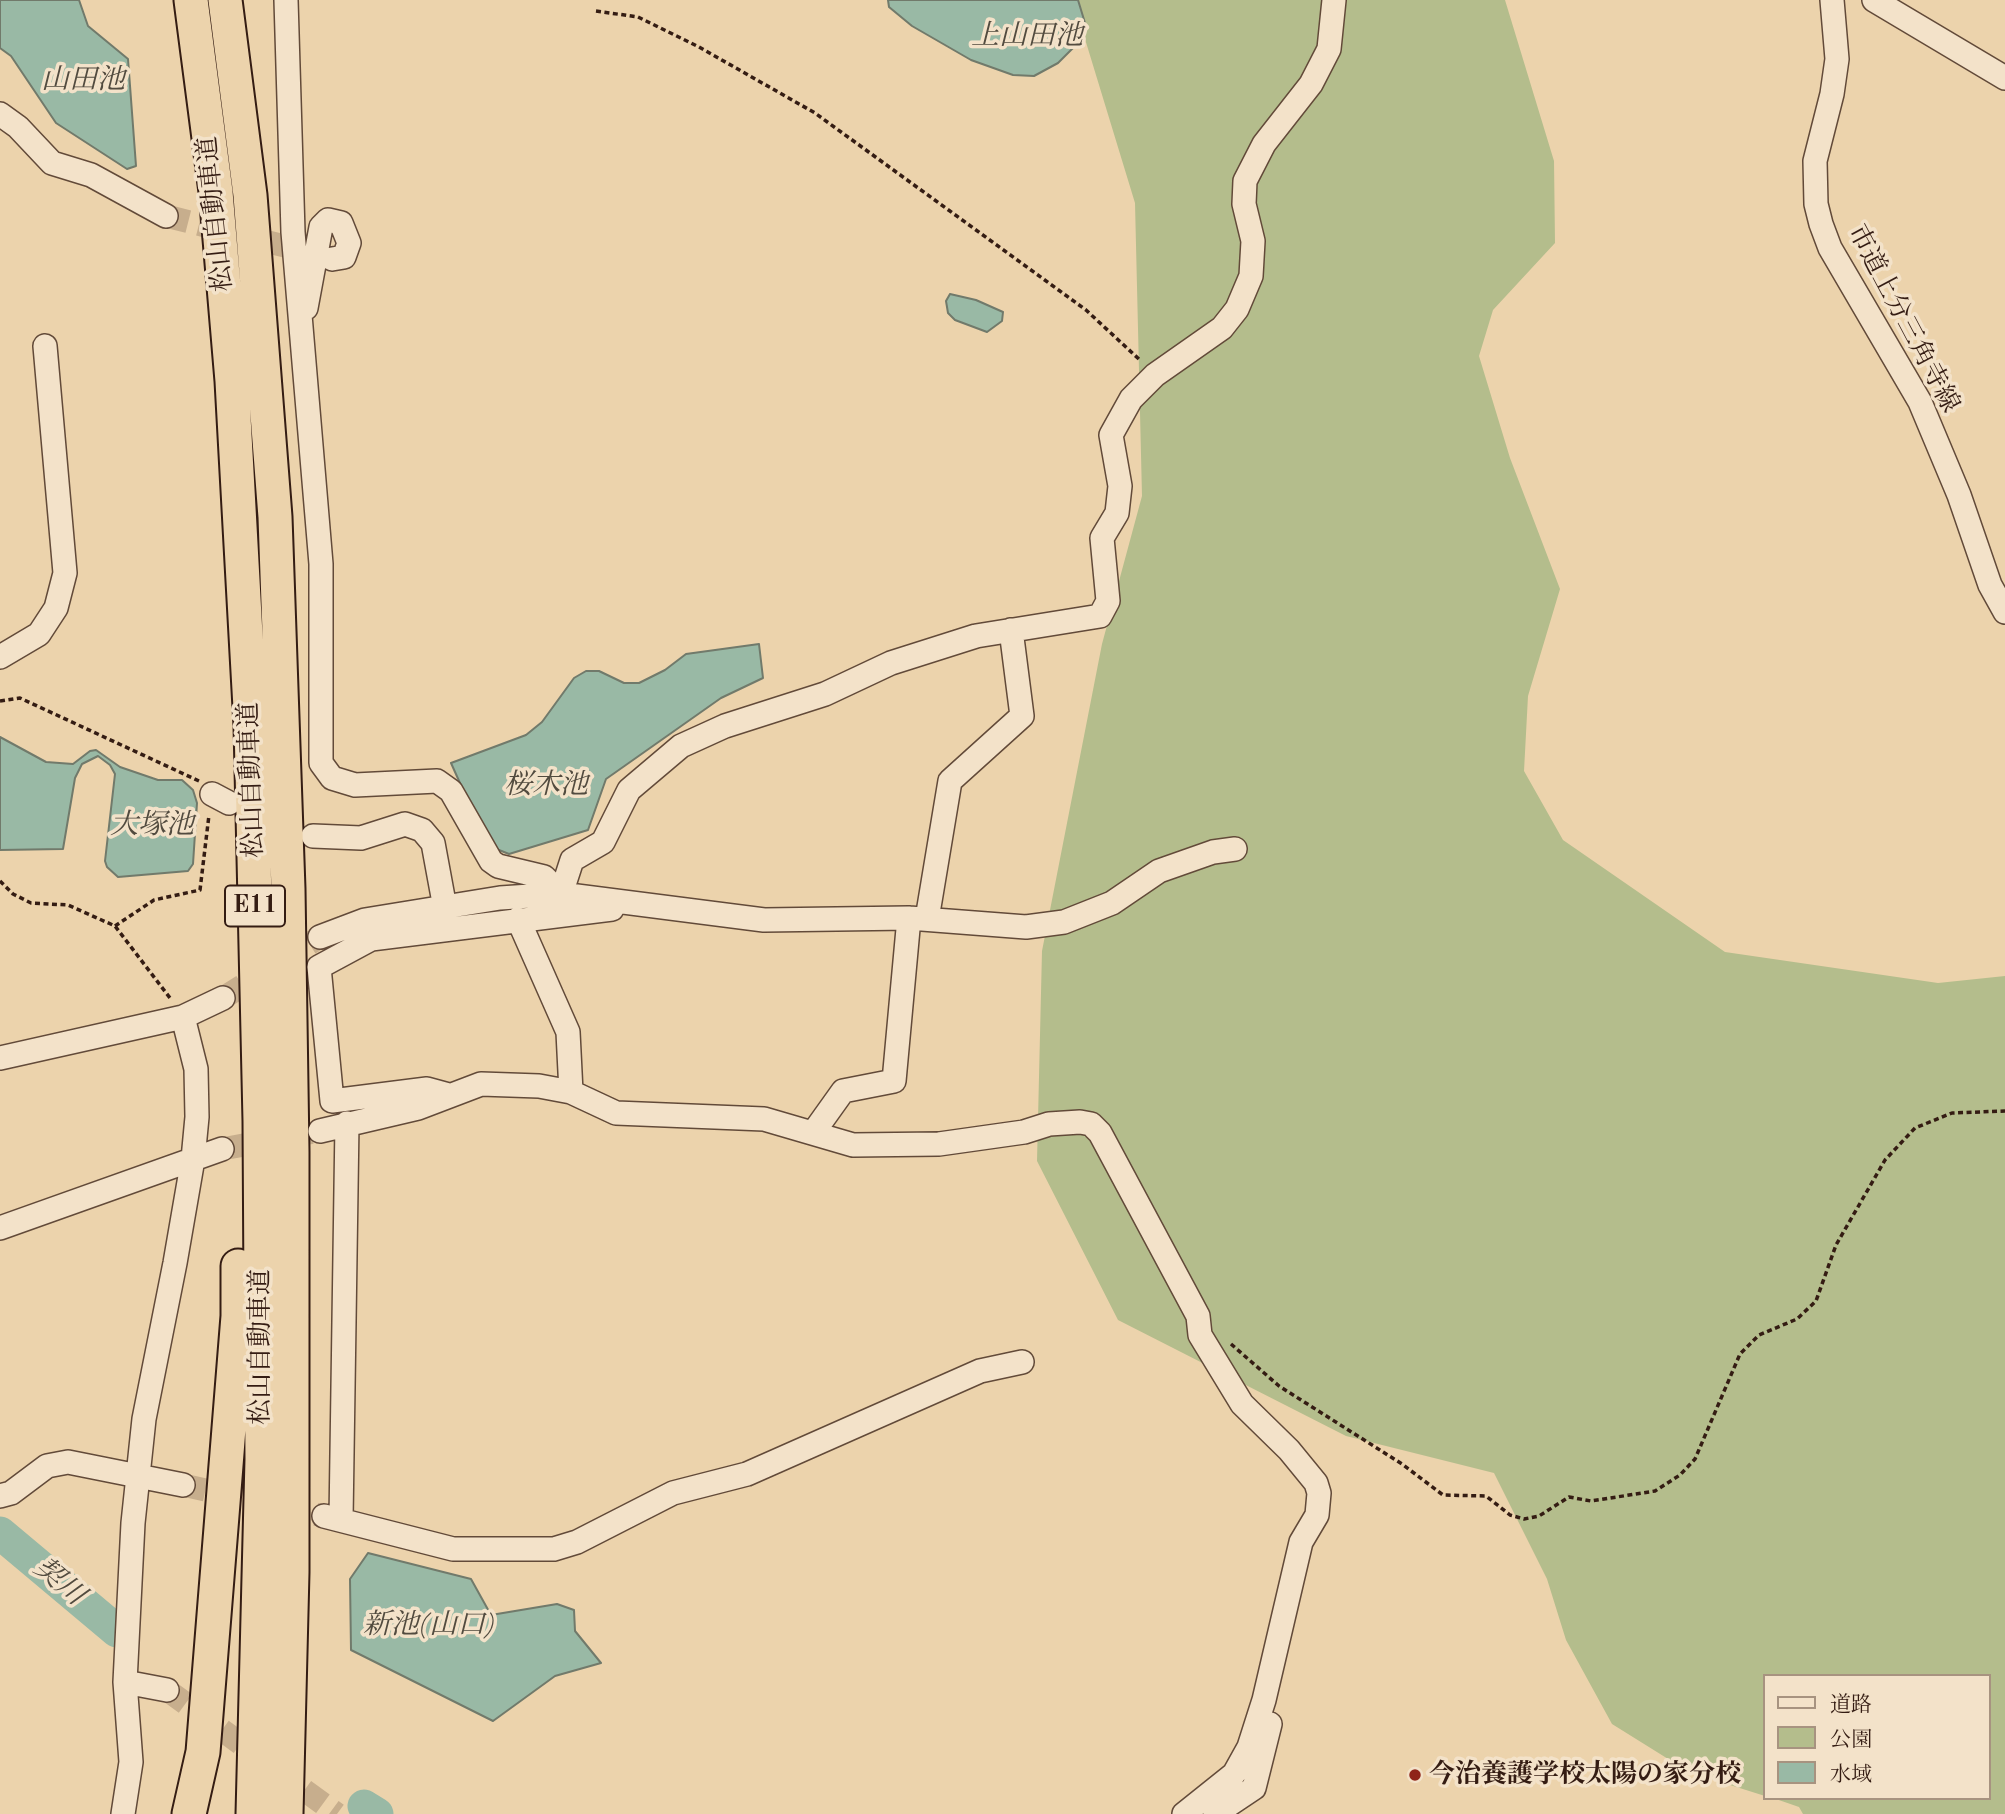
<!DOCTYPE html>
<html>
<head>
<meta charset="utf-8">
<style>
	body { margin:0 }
	#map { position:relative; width:2005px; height:1814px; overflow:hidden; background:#ecd3ac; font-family:"Old Standard TT","Noto Serif JP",serif }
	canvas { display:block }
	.legend { position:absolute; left:1763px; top:1674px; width:228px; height:126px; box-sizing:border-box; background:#f3e2c9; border:2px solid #a79380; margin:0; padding:9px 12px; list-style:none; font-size:21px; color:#341c13 }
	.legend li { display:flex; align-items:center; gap:14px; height:35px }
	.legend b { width:35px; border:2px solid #a79380 }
</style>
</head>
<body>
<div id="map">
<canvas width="2005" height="1814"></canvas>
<ul class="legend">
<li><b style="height:9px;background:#f3e2c9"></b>道路</li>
<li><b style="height:19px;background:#b4bd8c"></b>公園</li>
<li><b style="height:19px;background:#99b9a5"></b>水域</li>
</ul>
</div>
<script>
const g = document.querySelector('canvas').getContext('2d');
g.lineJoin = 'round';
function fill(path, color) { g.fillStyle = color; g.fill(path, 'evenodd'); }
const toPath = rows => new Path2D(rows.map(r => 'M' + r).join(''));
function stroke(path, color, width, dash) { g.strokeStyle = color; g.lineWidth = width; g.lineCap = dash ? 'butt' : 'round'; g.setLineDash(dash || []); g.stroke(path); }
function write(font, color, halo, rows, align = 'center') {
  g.font = font + ' "Old Standard TT","Noto Serif JP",serif'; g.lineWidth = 7; g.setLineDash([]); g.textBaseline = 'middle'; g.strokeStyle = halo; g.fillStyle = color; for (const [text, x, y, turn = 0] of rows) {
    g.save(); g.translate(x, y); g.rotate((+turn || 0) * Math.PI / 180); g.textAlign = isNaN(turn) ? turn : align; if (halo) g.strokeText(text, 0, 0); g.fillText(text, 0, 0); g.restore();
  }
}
const green = toPath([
	[1056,0,1505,0,1554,161,1555,243,1493,310,1479,356,1510,458,1560,589,1528,696,1524,771,1563,840,1725,952,1938,983,2005,976,2005,1814,1803,1814,1799,1807,1773,1798,1989,1798,1989,1676,1765,1676,1765,1796,1689,1772,1612,1724,1566,1640,1547,1579,1494,1473,1346,1436,1118,1320,1037,1161,1042,951,1102,644,1142,496,1135,203,1085,39]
]);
const water = toPath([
	[0,0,79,0,88,26,128,59,136,166,127,169,56,123,11,56,0,48,0,0],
	[888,0,1078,0,1085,23,1075,46,1058,63,1034,76,1013,75,971,60,912,26,889,7,888,0],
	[950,294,976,300,1003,312,1002,321,987,332,955,320,948,313,946,301,950,294],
	[759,644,763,678,721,698,606,779,588,830,509,854,494,848,485,839,451,763,526,735,542,722,574,678,586,671,599,671,624,683,639,683,665,670,686,654,759,644],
	[0,737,46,762,73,764,90,751,96,750,120,767,158,780,182,780,193,790,197,803,193,864,188,871,118,877,107,867,105,861,115,774,110,765,98,756,82,764,75,778,63,849,0,850,0,737],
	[368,1553,471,1579,491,1615,557,1604,574,1610,575,1631,601,1663,555,1676,493,1721,351,1650,350,1579,368,1553]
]);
const river = toPath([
	[0,1533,117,1631],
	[364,1806,377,1814]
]);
const minorTunnel = toPath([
	[166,216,312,253],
	[223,998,320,937],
	[222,1149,320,1131],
	[183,1485,324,1516],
	[167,1690,337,1814]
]);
const path = toPath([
	[596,11,638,17,699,47,815,113,1086,310,1141,361],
	[0,701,20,698,199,781],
	[0,881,13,894,31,903,68,905,115,926,170,998],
	[115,926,154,900,200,890,209,815],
	[1231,1344,1279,1386,1402,1464,1443,1495,1486,1496,1510,1515,1524,1519,1539,1516,1569,1497,1591,1501,1655,1491,1680,1475,1695,1459,1740,1354,1759,1335,1797,1319,1816,1301,1836,1245,1885,1160,1915,1128,1952,1113,2005,1111]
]);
const minor = toPath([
	[286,0,293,232,321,564,321,763,332,778,355,785,437,781,451,791,491,861,498,866,544,877,561,894],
	[1832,0,1837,59,1832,94,1815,161,1816,204,1821,224,1830,248,1920,402,1959,495,1990,585,2005,612],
	[1874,0,2005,78],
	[0,114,18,127,52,163,91,175,166,216],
	[306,308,321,227,328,220,341,223,349,243,344,257,332,259],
	[0,657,39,634,56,608,65,573,45,346],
	[212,794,229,803],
	[313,836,361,838,405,824,422,830,433,843,445,908],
	[561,894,572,860,603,842,629,790,681,746,725,726,825,694,891,663,976,636,1100,616,1108,601,1102,538,1117,513,1120,486,1111,435,1131,399,1155,375,1222,328,1237,309,1251,276,1253,241,1244,204,1245,181,1264,144,1311,84,1329,49,1334,0],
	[518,919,568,1032,571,1092],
	[927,919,950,781,1022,716,1011,630],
	[320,937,365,920,500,898,561,894,764,920,909,918,1026,927,1064,922,1112,903,1159,871,1213,852,1235,849],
	[0,1058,183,1017,223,998],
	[449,1095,427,1089,332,1101,319,967,371,939,612,909],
	[320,1131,418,1108,481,1084,539,1086,571,1092,616,1113,764,1119,853,1145,939,1144,1024,1132,1049,1124,1080,1122,1091,1124,1100,1133,1198,1316,1200,1335,1242,1404,1289,1450,1316,1483,1319,1493,1317,1515,1301,1542,1264,1700,1249,1747,1234,1774,1184,1814],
	[813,1133,843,1091,894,1081,909,918],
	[0,1228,222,1149],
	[0,1496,11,1493,47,1466,68,1462,183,1485],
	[324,1516,453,1549,554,1549,577,1542,673,1493,747,1474,980,1371,1022,1362],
	[341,1519,347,1123],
	[125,1682,167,1690],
	[123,1814,131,1762,125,1682,133,1523,144,1419,175,1263,193,1159,197,1117,196,1069,183,1017],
	[1215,1814,1254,1788,1270,1724]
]);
const highway = toPath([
	[191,0,216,192,232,381,251,726,260,1121,262,1459,253,1814],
	[225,0,250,195,275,517,288,889,292,1151,292,1572,286,1814],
	[189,1814,203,1752,238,1316,238,1266]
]);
const markers = [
	[1415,1775,7,"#8f2418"]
];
const shields = [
	[255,906,60]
];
const shieldNames = [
	["E11",255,906]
];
const streetNames = [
	["松山自動車道",216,214,-96],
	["市道上分三角寺線",1903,319,62],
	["松山自動車道",252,780,-92],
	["松山自動車道",261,1347,-90]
];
const poiNames = [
	["今治養護学校太陽の家分校",1429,1775]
];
const waterNames = [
	["上山田池",1027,37],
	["山田池",83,81],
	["桜木池",546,786],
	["大塚池",152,826],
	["契川",59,1582,40],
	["新池(山口)",429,1626]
];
fill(green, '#b4bd8c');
fill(water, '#99b9a5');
stroke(water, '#717a6b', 2);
stroke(river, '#99b9a5', 33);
stroke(minorTunnel, '#c7ae8d', 23, [23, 11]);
stroke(minor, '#624a39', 26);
stroke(highway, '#341c13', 37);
stroke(path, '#341c13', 3.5, [5, 3.5]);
stroke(minor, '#f3e2c9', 23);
stroke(highway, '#ecd3ac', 33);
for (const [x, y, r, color] of markers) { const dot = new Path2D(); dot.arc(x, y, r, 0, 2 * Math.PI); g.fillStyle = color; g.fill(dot); stroke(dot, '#f3e2c9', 2.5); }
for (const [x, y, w] of shields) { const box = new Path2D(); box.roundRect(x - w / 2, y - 20.5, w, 41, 5); g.fillStyle = '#f3e2c9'; g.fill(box); stroke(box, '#341c13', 2); }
write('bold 24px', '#341c13', null, shieldNames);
write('26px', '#341c13', '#f3e2c9', streetNames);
write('bold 26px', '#341c13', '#f3e2c9', poiNames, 'left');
write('italic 28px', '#524b3f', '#f3e2c9', waterNames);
</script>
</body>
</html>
